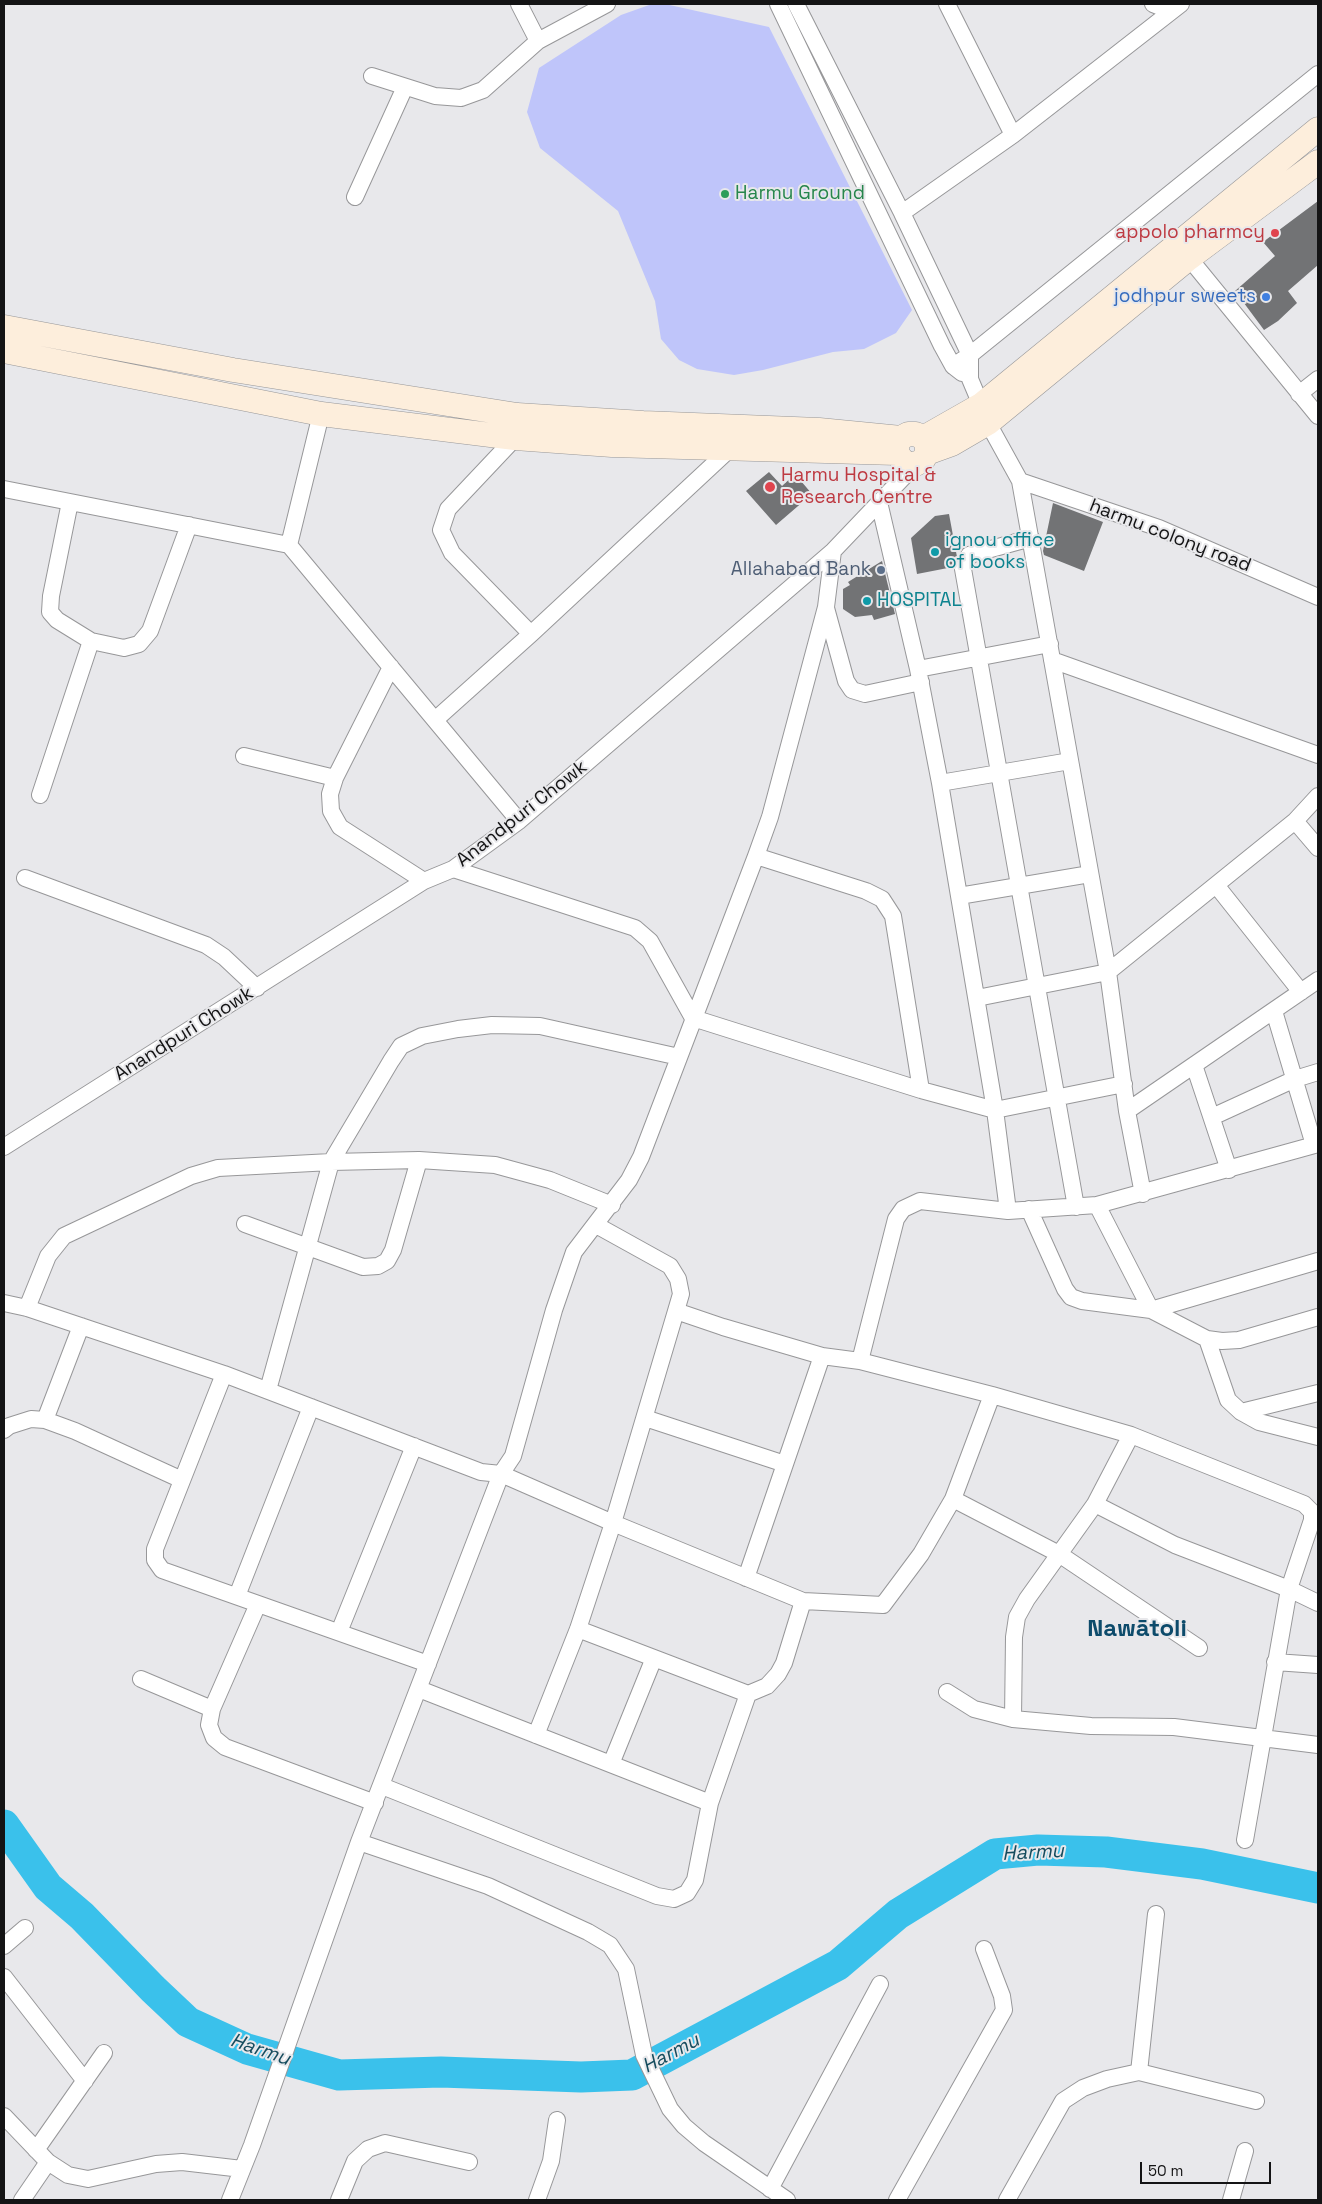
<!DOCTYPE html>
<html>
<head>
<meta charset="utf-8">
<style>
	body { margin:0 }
	#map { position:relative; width:1322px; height:2204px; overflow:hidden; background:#e8e8eb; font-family:"Space Grotesk",sans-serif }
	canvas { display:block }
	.frame { position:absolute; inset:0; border:5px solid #141415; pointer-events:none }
	.scale { position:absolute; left:1140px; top:2162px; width:131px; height:22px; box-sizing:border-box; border:2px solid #141415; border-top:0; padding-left:6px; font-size:15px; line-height:18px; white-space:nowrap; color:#141415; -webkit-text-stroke:4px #e8e8eb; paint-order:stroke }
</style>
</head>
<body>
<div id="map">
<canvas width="1322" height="2204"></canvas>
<div class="frame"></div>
<div class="scale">50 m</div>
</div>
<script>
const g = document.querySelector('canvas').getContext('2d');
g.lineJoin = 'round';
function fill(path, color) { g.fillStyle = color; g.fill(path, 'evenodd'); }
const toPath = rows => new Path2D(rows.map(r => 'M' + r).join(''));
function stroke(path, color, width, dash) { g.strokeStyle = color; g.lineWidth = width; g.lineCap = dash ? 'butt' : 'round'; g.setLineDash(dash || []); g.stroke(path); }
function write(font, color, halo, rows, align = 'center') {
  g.font = font + ' "Space Grotesk",sans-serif'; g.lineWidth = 4; g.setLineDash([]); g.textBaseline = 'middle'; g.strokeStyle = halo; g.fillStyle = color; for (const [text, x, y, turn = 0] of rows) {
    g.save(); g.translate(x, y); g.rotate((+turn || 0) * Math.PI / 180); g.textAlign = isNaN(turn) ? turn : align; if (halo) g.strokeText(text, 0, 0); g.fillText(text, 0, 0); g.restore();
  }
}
const green = toPath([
	[652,4,665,4,769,27,912,310,896,333,864,349,833,352,763,370,734,375,697,369,679,360,661,339,655,301,618,211,540,148,527,112,539,68,621,15]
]);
const river = toPath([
	[4,1825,48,1887,82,1916,153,1989,188,2022,247,2049,339,2075,441,2072,581,2077,632,2075,838,1965,898,1914,995,1854,1038,1850,1106,1852,1202,1864,1318,1888]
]);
const building = toPath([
	[1318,201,1318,265,1288,291,1297,303,1278,321,1264,330,1235,291,1275,256,1263,242],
	[769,472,782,486,795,474,812,494,776,525,746,491],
	[1053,503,1103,522,1084,571,1044,555,1043,551],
	[949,514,957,557,953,567,917,574,911,538,935,516],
	[882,561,895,614,874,620,872,615,855,617,843,609,843,589,850,585,848,582]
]);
const street = toPath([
	[519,4,538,41],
	[778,4,942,346,953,366,962,373],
	[796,4,902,213,970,355,970,379,981,405],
	[947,4,1013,135],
	[1153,4,1171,11],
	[372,76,435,96,461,98,483,90,538,41,607,4],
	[355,197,405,87],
	[902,213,1013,135,1181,4],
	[1189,258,1318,416],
	[953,366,970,355,1318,74],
	[1299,394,1318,379],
	[988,423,1020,481,1108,972,1127,1111,1143,1194],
	[515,438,448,509,441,530,452,553,531,634],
	[1020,481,1159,528,1318,597],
	[4,489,289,545,519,821],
	[70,502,51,596,50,612,57,620,91,641,124,648,139,644,150,631,189,525],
	[879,502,918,669,940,783,995,1110,1008,1211],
	[1031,538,969,555,963,569,1076,1207],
	[289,545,321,414],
	[826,608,846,681,852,690,865,694,921,682],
	[1052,660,1318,755],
	[391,667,335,778,330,794,331,811,340,827,424,881],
	[918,669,1050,644],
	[435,720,531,634,731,448],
	[244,756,335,778],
	[940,783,1070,761],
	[40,795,91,641],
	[1295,821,1318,848],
	[756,856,866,891,882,899,893,916,921,1090],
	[453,869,635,928,650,941,693,1018,921,1090,995,1110,1124,1084],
	[25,878,206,945,224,957,257,988],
	[1216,885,1301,992],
	[959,896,1090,874],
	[977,998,1108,972,1295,821,1318,796],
	[1274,1011,1314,1145],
	[1194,1065,1229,1170],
	[1127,1111,1318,980],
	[1212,1117,1295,1079,1318,1072],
	[4,1147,424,881,453,869,519,821,833,551,916,464],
	[1097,1205,1151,1310,1207,1339,1222,1341,1239,1340,1318,1317],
	[1029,1209,1065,1289,1071,1297,1082,1301,1151,1310,1318,1261],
	[245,1224,363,1267,378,1266,387,1261,393,1250,419,1160],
	[596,1225,670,1266,678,1279,681,1294,676,1311,723,1327,822,1356,860,1361,992,1395,1131,1435,1304,1504,1312,1512,1312,1520,1289,1589,1245,1840],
	[4,1303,27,1308,224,1374,481,1472,501,1474,513,1456,554,1310,574,1252,629,1180,641,1157,756,856,770,817,826,607,833,551],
	[27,1308,48,1256,64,1236,191,1176,218,1168,331,1162,419,1160,495,1165,550,1180,612,1205],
	[1207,1339,1228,1400,1241,1412,1259,1422,1318,1437],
	[860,1361,896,1219,903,1209,920,1201,1008,1211,1097,1205,1318,1144],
	[224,1374,155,1549,155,1560,162,1570,428,1664],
	[268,1390,331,1162,391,1061,401,1046,422,1036,458,1029,492,1025,540,1026,679,1057],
	[1241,1412,1318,1393],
	[645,1418,785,1464],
	[45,1420,81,1326],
	[4,1430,9,1426,31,1419,45,1420,75,1431,182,1480],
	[953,1499,1059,1554,1199,1648],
	[1095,1504,1175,1545,1289,1589,1318,1603],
	[746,1578,822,1356],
	[237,1596,311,1407],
	[258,1604,212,1709,209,1725,214,1738,225,1747,375,1803],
	[578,1629,748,1694],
	[339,1632,414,1446],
	[1275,1662,1318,1665],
	[141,1679,212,1709],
	[419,1689,710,1803],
	[947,1692,974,1709,1013,1719,1091,1726,1174,1727,1318,1745],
	[1013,1719,1014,1637,1017,1617,1027,1599,1095,1504,1131,1435],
	[536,1735,578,1629,613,1523,676,1311],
	[611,1764,654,1658],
	[382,1786,657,1896,674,1899,687,1893,695,1880,710,1803,748,1694,767,1686,778,1674,784,1663,803,1601],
	[4,1946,25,1928],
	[4,1977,85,2081],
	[1139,2072,1156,1914],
	[4,2116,48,2162,68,2175,88,2179,156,2164,182,2162,242,2169],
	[36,2150,104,2053],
	[770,2189,880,1984],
	[22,2200,48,2162],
	[230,2200,252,2145,359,1842],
	[339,2200,355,2161,368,2149,385,2143,469,2162],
	[537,2200,551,2161,557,2120],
	[787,2200,704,2143,684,2126,670,2109,644,2055,626,1969,610,1945,588,1932,488,1886,359,1842,501,1474,613,1523,803,1601,883,1605,921,1554,953,1499,992,1395],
	[897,2200,1004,2010,1002,1996,984,1949],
	[1007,2200,1063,2101,1083,2088,1107,2079,1139,2072,1256,2101],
	[1231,2200,1245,2151]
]);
const secondary = toPath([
	[4,327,233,370,517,415,643,423,819,430,901,438],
	[4,351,321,414,515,438,612,445,897,453],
	[923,438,981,405,1318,129],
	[927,453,927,445,923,438,916,434,908,434,901,438,897,445,897,453,902,460,908,464,916,464,923,460,927,453,952,444,988,423,1189,258,1318,162]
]);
const markers = [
	[725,194,5,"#2e9e5b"],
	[1275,233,5,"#e0444e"],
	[1266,297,5,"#3f7fe0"],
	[770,487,6,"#e0444e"],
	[935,552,5,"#0f9aa8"],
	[881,570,5,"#5c6f8a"],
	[867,601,5,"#0f9aa8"]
];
const leisureNames = [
	["Harmu Ground",735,194]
];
const healthNames = [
	["appolo pharmcy",1265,233],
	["Harmu Hospital &",781,476,"left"],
	["Research Centre",781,498,"left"]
];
const shopNames = [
	["jodhpur sweets",1256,297]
];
const streetNames = [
	["harmu colony road",1170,536,21],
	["Anandpuri Chowk",522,814,-38],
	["Anandpuri Chowk",184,1034,-32]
];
const cultureNames = [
	["ignou office",945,541],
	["of books",945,563],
	["HOSPITAL",877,601]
];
const serviceNames = [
	["Allahabad Bank",871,570]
];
const waterNames = [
	["Harmu",1033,1853,-3],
	["Harmu",260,2050,19],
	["Harmu",671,2054,-28]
];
const districtNames = [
	["Nawātoli",1137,1629]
];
fill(green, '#bfc5fa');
stroke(river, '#3ac1eb', 31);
fill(building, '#727375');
stroke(street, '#979799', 18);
stroke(secondary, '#979799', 25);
stroke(street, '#fff', 16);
stroke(secondary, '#fdeedc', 24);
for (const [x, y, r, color] of markers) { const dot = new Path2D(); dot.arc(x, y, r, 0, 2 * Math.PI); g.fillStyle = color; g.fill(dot); stroke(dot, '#e8e8eb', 2); }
write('19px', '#27864d', '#e8e8eb', leisureNames, 'left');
write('19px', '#be3a42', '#e8e8eb', healthNames, 'right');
write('19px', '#366cbe', '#e8e8eb', shopNames, 'right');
write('19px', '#141415', '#e8e8eb', streetNames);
write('19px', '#0d838f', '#e8e8eb', cultureNames, 'left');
write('19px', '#4e5e75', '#e8e8eb', serviceNames, 'right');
write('italic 20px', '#164c5e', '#e8e8eb', waterNames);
write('bold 24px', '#0d4b6b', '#e8e8eb', districtNames);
</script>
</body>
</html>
